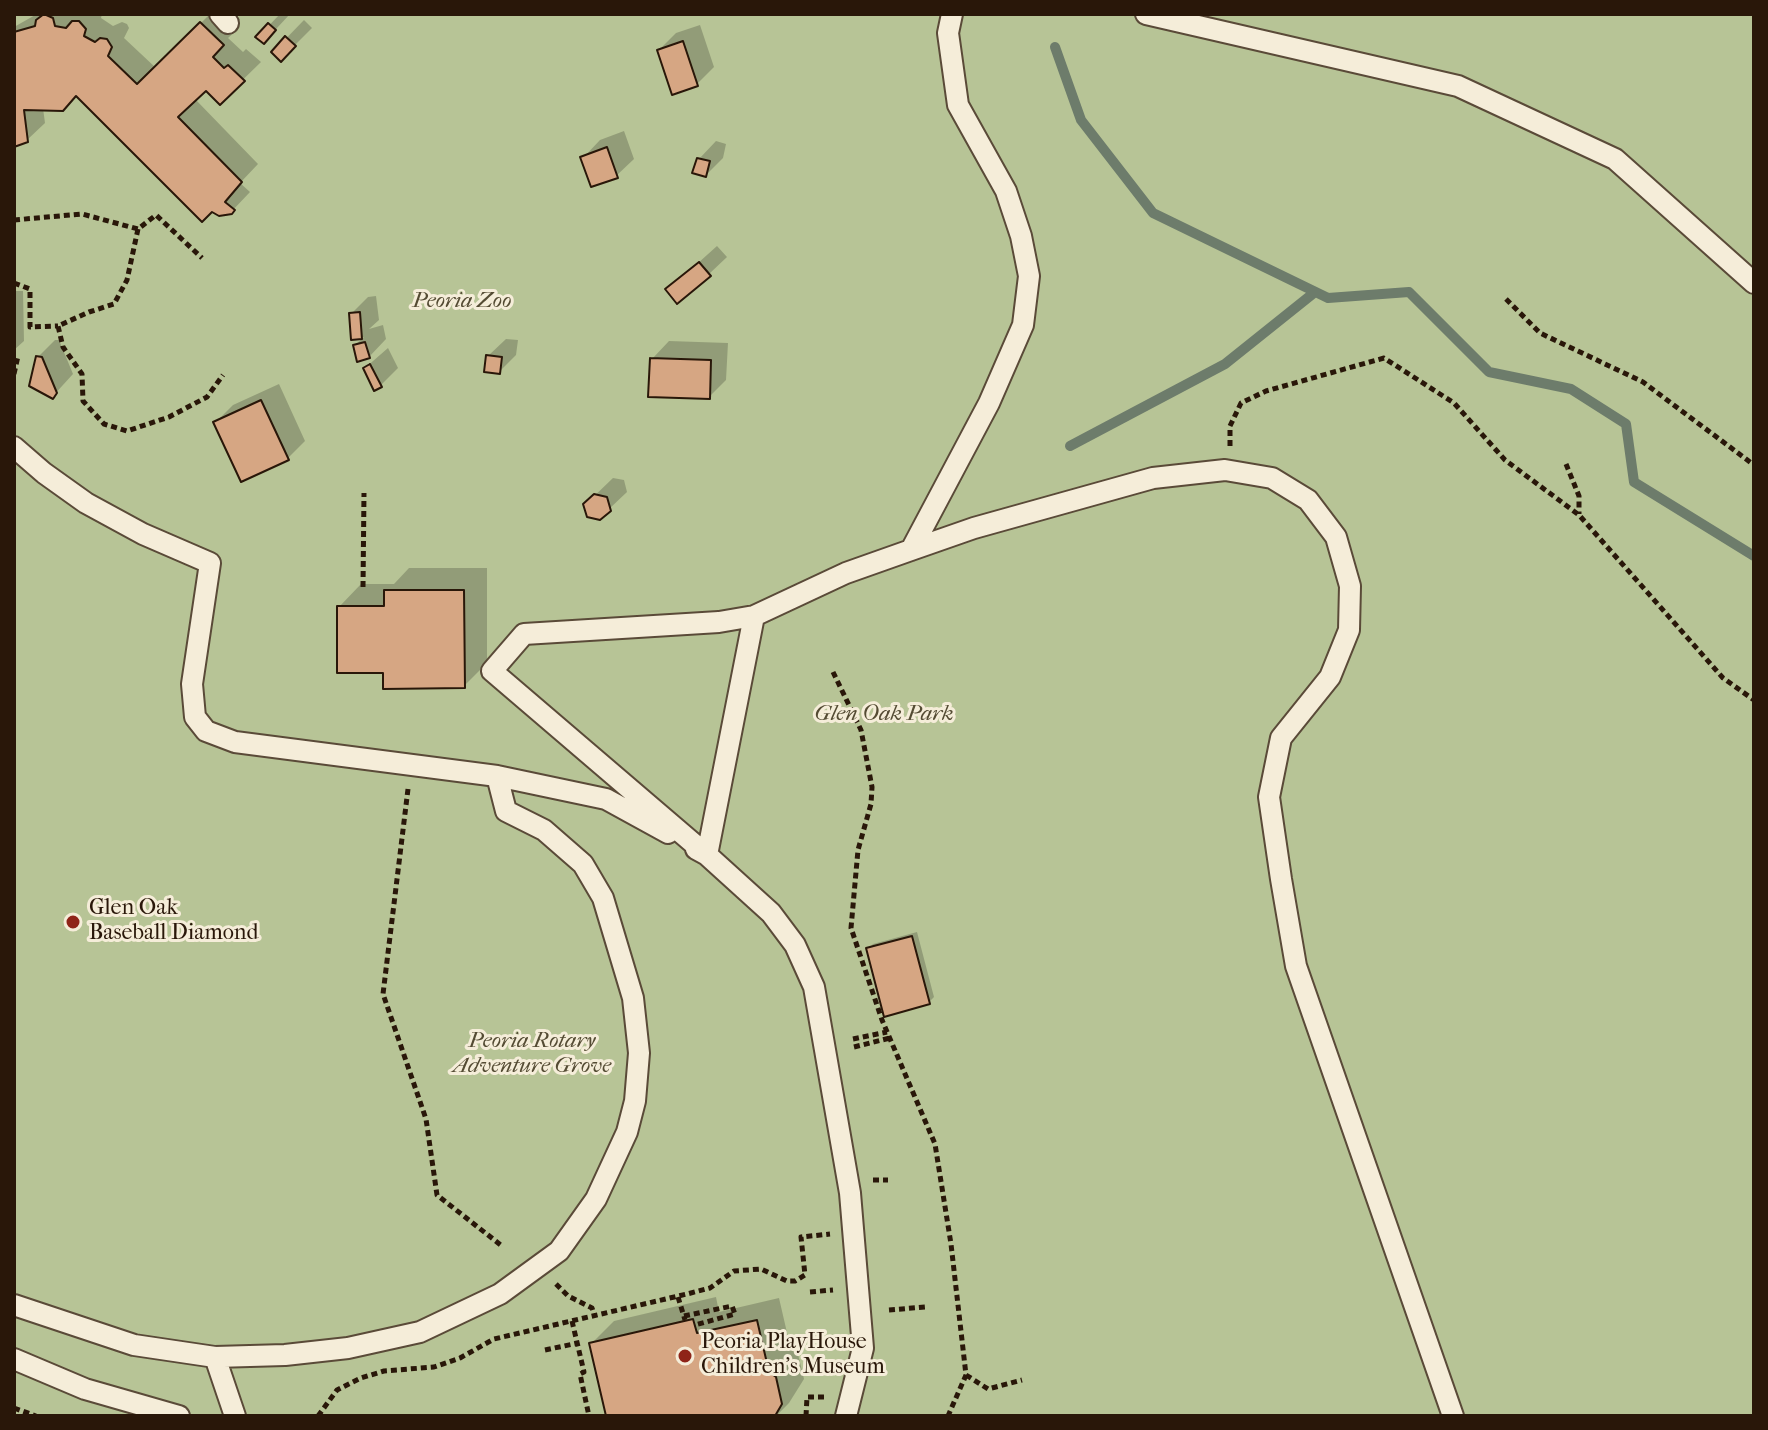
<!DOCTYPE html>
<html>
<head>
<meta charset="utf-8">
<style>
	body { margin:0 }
	#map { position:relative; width:1768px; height:1430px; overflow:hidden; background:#efe3c4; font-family:"IM FELL French Canon",serif }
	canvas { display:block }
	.frame { position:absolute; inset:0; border:16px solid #291709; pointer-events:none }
</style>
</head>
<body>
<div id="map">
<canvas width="1768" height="1430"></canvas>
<div class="frame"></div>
</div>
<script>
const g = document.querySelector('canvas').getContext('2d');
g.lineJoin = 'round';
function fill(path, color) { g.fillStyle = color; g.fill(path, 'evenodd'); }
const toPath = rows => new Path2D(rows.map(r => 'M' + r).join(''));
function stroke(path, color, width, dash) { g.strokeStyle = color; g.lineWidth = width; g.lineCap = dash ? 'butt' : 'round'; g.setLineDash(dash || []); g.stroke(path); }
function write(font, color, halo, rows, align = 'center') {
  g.font = font + ' "IM FELL French Canon",serif'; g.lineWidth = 6; g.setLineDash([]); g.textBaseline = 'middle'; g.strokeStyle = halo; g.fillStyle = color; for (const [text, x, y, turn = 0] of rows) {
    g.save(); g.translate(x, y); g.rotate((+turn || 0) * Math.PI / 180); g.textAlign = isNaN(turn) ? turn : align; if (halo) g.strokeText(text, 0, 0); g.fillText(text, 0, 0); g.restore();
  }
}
const green = toPath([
	[14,14,1754,14,1754,1416,14,1416]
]);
const shadow = toPath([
	[102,14,101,18,113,26,122,22,127,24,129,28,124,38,156,68,210,14,226,14,240,27,228,38,243,52,246,49,261,62,220,102,206,88,195,99,258,164,240,183,250,192,231,212,77,95,43,108,45,123,27,140,14,145,14,27,37,14],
	[280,14,290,14,264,42,258,37],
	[304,20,312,28,281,59,273,52],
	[700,25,714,67,697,84,659,50,676,33],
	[624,131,634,159,616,176,583,158,600,140],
	[716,141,726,144,723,158,706,175,699,159],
	[717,246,727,257,709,274,668,290],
	[14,291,23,291,24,341,14,350],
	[376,296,379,320,369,329,383,325,386,339,369,357,355,345,364,337,353,338,351,314,368,297],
	[506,339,518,340,516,355,499,372,488,356],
	[55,340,59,340,73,374,52,397,38,357],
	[669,341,728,343,726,380,709,397,652,359],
	[388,348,398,368,381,385,365,368],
	[279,384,305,441,288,458,216,422,233,405],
	[613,478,624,480,627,492,609,509,585,505],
	[409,568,487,568,487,663,464,686,385,671,339,607,361,584,394,584],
	[917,932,934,997,929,1002,868,949,873,944],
	[716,1297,719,1312,779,1298,791,1350,798,1354,804,1379,789,1403,776,1416,608,1416,591,1344,614,1321]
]);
const stream = toPath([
	[1055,47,1081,120,1153,213,1328,298,1409,292,1489,372,1571,389,1626,424,1634,482,1754,556],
	[1070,446,1225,364,1315,292]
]);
const building = toPath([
	[44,14,53,18,55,26,66,28,72,21,79,21,86,29,84,36,95,42,100,38,107,39,112,47,108,56,137,84,200,22,224,45,213,57,224,68,228,65,245,81,220,105,206,91,178,117,242,182,225,202,235,210,232,214,219,216,212,212,202,222,76,96,63,111,24,110,28,142,14,147,14,32,35,26,36,20,44,14],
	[268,23,276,30,264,44,255,37,268,23],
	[285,36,296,46,281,62,271,52,285,36],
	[683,41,698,86,672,95,657,50,683,41],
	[607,147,618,178,591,187,580,157,607,147],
	[697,158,710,161,706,177,692,173,697,158],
	[699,262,711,276,677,304,665,289,699,262],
	[360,312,362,339,351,340,349,313,360,312],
	[365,342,370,358,357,362,353,345,365,342],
	[486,355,502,357,500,374,484,372,486,355],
	[36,356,42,357,57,393,53,399,29,386,36,356],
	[650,358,711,360,710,399,648,397,650,358],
	[370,364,382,387,374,391,363,368,370,364],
	[261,400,289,460,241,482,213,422,261,400],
	[594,494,607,497,611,511,600,520,587,517,583,504,594,494],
	[384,590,464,590,465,688,383,689,383,673,337,673,337,606,384,606,384,590],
	[912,936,930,1004,884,1017,866,948,912,936],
	[693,1319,697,1333,757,1320,769,1372,776,1377,782,1404,775,1416,606,1416,589,1343,693,1319]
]);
const path = toPath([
	[14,220,82,214,138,229,156,215,202,258],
	[138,229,127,280,114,304,89,312,58,326,63,347,82,374,83,401,104,424,127,431,169,417,207,397,223,375],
	[14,283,30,289,30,327,58,326],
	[1506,299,1540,333,1643,382,1754,465],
	[14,374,18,356],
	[1230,446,1230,426,1241,403,1266,391,1384,358,1454,403,1505,460,1579,515,1723,678,1754,700],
	[1566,464,1579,496,1579,514],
	[363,587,364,493],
	[833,672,861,730,872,787,871,804,858,850,851,928,882,1020,935,1144,951,1244,966,1375,948,1416],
	[408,789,383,994,426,1119,437,1195,502,1246],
	[853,1039,887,1032],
	[854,1047,890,1038],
	[873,1180,888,1180],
	[556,1284,568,1296,592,1308,595,1317],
	[810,1292,833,1290],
	[678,1297,685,1320],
	[889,1310,925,1307],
	[684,1316,732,1306,735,1314,695,1325],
	[572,1321,584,1372,580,1374,589,1416],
	[545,1350,578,1343],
	[966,1375,988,1389,1022,1380],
	[14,1408,36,1416],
	[318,1416,337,1390,361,1378,384,1371,434,1367,460,1358,494,1339,687,1294,710,1288,734,1271,761,1269,787,1281,795,1281,805,1275,801,1237,830,1234],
	[806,1416,807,1397,827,1397]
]);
const lane = toPath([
	[220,14,228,23],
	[1146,14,1458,86,1615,159,1754,283],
	[14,447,44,473,86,503,143,534,210,563,192,684,195,717,206,731,235,742,497,776,606,799,668,833],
	[911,550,989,403,1023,325,1029,276,1021,236,1006,191,958,105,948,33,952,14],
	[754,616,707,855,492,671,524,634,719,622,754,616,846,573,911,550,974,528,1153,478,1225,470,1272,478,1308,500,1336,537,1350,586,1349,630,1330,677,1281,738,1269,797,1281,879,1296,966,1453,1416],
	[696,849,707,855,771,913,795,945,814,987,850,1193,863,1348,846,1416],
	[14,1305,134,1345,215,1357,285,1355,348,1348,420,1332,500,1294,559,1251,596,1199,627,1132,635,1101,639,1053,633,998,603,898,583,864,544,830,506,811,497,776],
	[215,1357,235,1416],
	[14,1359,85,1389,179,1416]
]);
const markers = [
	[73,922,8,"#8f2418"],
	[685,1356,8,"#8f2418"]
];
const parkNames = [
	["Peoria Zoo",462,302],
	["Glen Oak Park",884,715],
	["Peoria Rotary",532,1042],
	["Adventure Grove",532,1067]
];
const poiNames = [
	["Glen Oak",89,909],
	["Baseball Diamond",89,934],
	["Peoria PlayHouse",701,1343],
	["Children's Museum",701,1368]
];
fill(green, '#b7c496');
fill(shadow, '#0003');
stroke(stream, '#6d7c6b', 10);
fill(building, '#d6a683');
stroke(building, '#291709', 2);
stroke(lane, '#5a4a38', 24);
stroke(path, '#291709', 5, [6, 4]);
stroke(lane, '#f5edd9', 20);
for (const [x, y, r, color] of markers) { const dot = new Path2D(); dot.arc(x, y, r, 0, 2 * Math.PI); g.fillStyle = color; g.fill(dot); stroke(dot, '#f5edd9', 3); }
write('italic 22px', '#544b33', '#f5edd9', parkNames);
write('22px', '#291709', '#f5edd9', poiNames, 'left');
</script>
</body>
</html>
